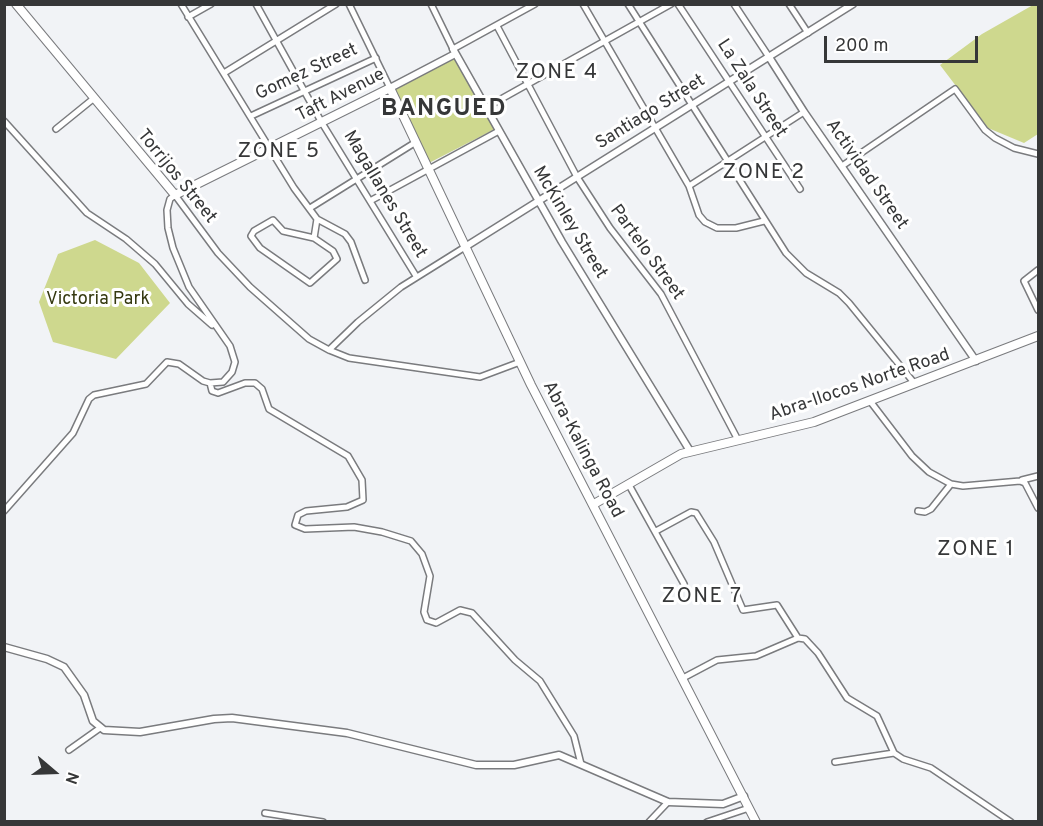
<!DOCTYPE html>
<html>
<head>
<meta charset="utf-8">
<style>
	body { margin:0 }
	#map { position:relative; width:1043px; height:826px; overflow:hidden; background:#f1f3f6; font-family:Overpass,sans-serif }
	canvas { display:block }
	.frame { position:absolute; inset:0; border:6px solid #363738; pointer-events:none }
	.north { position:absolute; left:24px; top:742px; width:60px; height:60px; -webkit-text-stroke:4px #fff; paint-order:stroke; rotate:109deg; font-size:16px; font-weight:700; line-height:24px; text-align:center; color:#363738 }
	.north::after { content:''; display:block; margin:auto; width:21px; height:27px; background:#363738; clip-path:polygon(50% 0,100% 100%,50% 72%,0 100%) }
	.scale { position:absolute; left:824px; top:36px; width:154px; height:27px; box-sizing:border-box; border:3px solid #363738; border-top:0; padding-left:8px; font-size:18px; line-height:21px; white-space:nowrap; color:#363738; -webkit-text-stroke:4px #fff; paint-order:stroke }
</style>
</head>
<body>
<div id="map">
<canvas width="1043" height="826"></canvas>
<div class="frame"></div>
<div class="north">N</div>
<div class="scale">200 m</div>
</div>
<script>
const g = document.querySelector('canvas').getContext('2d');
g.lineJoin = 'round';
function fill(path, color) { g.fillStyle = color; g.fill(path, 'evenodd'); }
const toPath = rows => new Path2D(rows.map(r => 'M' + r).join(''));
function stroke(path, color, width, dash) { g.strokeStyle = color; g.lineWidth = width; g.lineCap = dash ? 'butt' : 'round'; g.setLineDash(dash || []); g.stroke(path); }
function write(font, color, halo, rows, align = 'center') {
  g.font = font + ' Overpass,sans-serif'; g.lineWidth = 6; g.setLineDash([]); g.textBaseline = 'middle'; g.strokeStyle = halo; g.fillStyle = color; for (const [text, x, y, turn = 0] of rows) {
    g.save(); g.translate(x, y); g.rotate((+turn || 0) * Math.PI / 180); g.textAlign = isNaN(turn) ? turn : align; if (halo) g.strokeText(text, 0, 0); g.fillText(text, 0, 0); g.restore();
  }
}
const green = toPath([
	[1033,5,1038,5,1038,134,1024,143,988,128,940,65,982,34],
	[454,58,495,129,429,163,395,90],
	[95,240,139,263,170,303,116,359,53,342,39,302,58,254]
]);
const minor = toPath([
	[181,4,294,188,317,219,345,234,351,242,365,280],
	[256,4,322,123,416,276],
	[349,4,390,88],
	[431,4,453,49,535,4],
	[583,4,689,186,699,215,705,222,717,228,736,228,764,221],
	[628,4,786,253,806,273,839,293,849,303,915,384],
	[678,4,800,189],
	[734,4,769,57],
	[789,4,808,33],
	[188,17,211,4],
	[497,26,577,177,610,228,661,294,738,440],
	[224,73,336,4],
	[485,108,671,4],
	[251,116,376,58],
	[4,121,87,213,126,239,155,264,188,304,212,325],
	[56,129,93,99],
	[842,166,955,89,985,130,995,138,1014,148,1038,154],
	[689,186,804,112],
	[370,201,497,132],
	[310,208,416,142],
	[314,238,283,231,273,220,254,231,251,236,260,248,310,283,337,259,333,251,314,238,317,219],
	[1038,270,1024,281,1038,310],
	[329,350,358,322,401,287,465,247],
	[210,383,212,391,218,393,245,383,255,383,262,389,269,409,348,456,362,480,363,500,347,507,306,511,298,515,295,525,305,529,354,527,382,532,411,541,422,554,430,576,424,612,427,620,436,623,460,610,472,613,515,660,540,681,574,736,581,764],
	[870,401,912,456,929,472,951,484,963,486,1020,481,1025,483,1038,508],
	[1022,480,1038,476],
	[629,485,684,584],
	[4,511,73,433,89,399,94,395,146,384,167,362,179,364,203,381,210,383,223,382,232,372,235,362,230,346,189,287,173,248,168,228,167,210,170,199,175,195,218,253,250,287,309,339,329,350,349,358,480,377,520,362],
	[918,511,925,512,931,509,951,484],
	[656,531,691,512,696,513,714,542,743,610,777,605,798,638],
	[683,678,717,660,756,656,798,638,805,639,818,653,847,698,877,716,894,753,903,759,931,768,1011,822],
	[69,750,100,728],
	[835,762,894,753],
	[265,813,323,822],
	[649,822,668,802],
	[707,822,749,808]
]);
const tertiary = toPath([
	[453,49,562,242,690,451],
	[769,57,804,112,976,361],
	[390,88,455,54],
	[465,247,853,4],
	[4,647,47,659,64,667,84,695,93,721,104,730,140,732,214,719,232,718,347,733,476,765,514,765,559,755,668,802,723,804,744,796]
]);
const primary = toPath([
	[16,4,175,195,390,88,531,385,756,822],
	[594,504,681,454,814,422,1038,336]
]);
const streetNames = [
	["Gomez Street",307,73,-25],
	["La Zala Street",751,89,57],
	["Taft Avenue",341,96,-27],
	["Santiago Street",651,113,-32],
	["Actividad Street",866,175,55],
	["Torrijos Street",176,177,51],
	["Magallanes Street",384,195,59],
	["McKinley Street",569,223,59],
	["Partelo Street",646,253,54],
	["Abra-Ilocos Norte Road",860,386,-19],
	["Abra-Kalinga Road",582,450,62]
];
const parkNames = [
	["Victoria Park",98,300]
];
const quarterNames = [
	["ZONE 4",557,74],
	["ZONE 5",279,153],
	["ZONE 2",764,174],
	["ZONE 1",976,551],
	["ZONE 7",702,598]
];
const districtNames = [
	["BANGUED",444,110]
];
fill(green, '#ced88e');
stroke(minor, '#7a7b7e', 8);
stroke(tertiary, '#7a7b7e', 9);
stroke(primary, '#7a7b7e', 10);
stroke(minor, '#fff', 5);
stroke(tertiary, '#fff', 6);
stroke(primary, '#fff', 8);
write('18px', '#363738', '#fff', streetNames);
write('18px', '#353910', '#fff', parkNames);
g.letterSpacing = '1.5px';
write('21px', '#363738', '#fff', quarterNames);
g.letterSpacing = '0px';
g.letterSpacing = '1.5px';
write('bold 24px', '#363738', '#fff', districtNames);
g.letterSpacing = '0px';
</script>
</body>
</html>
